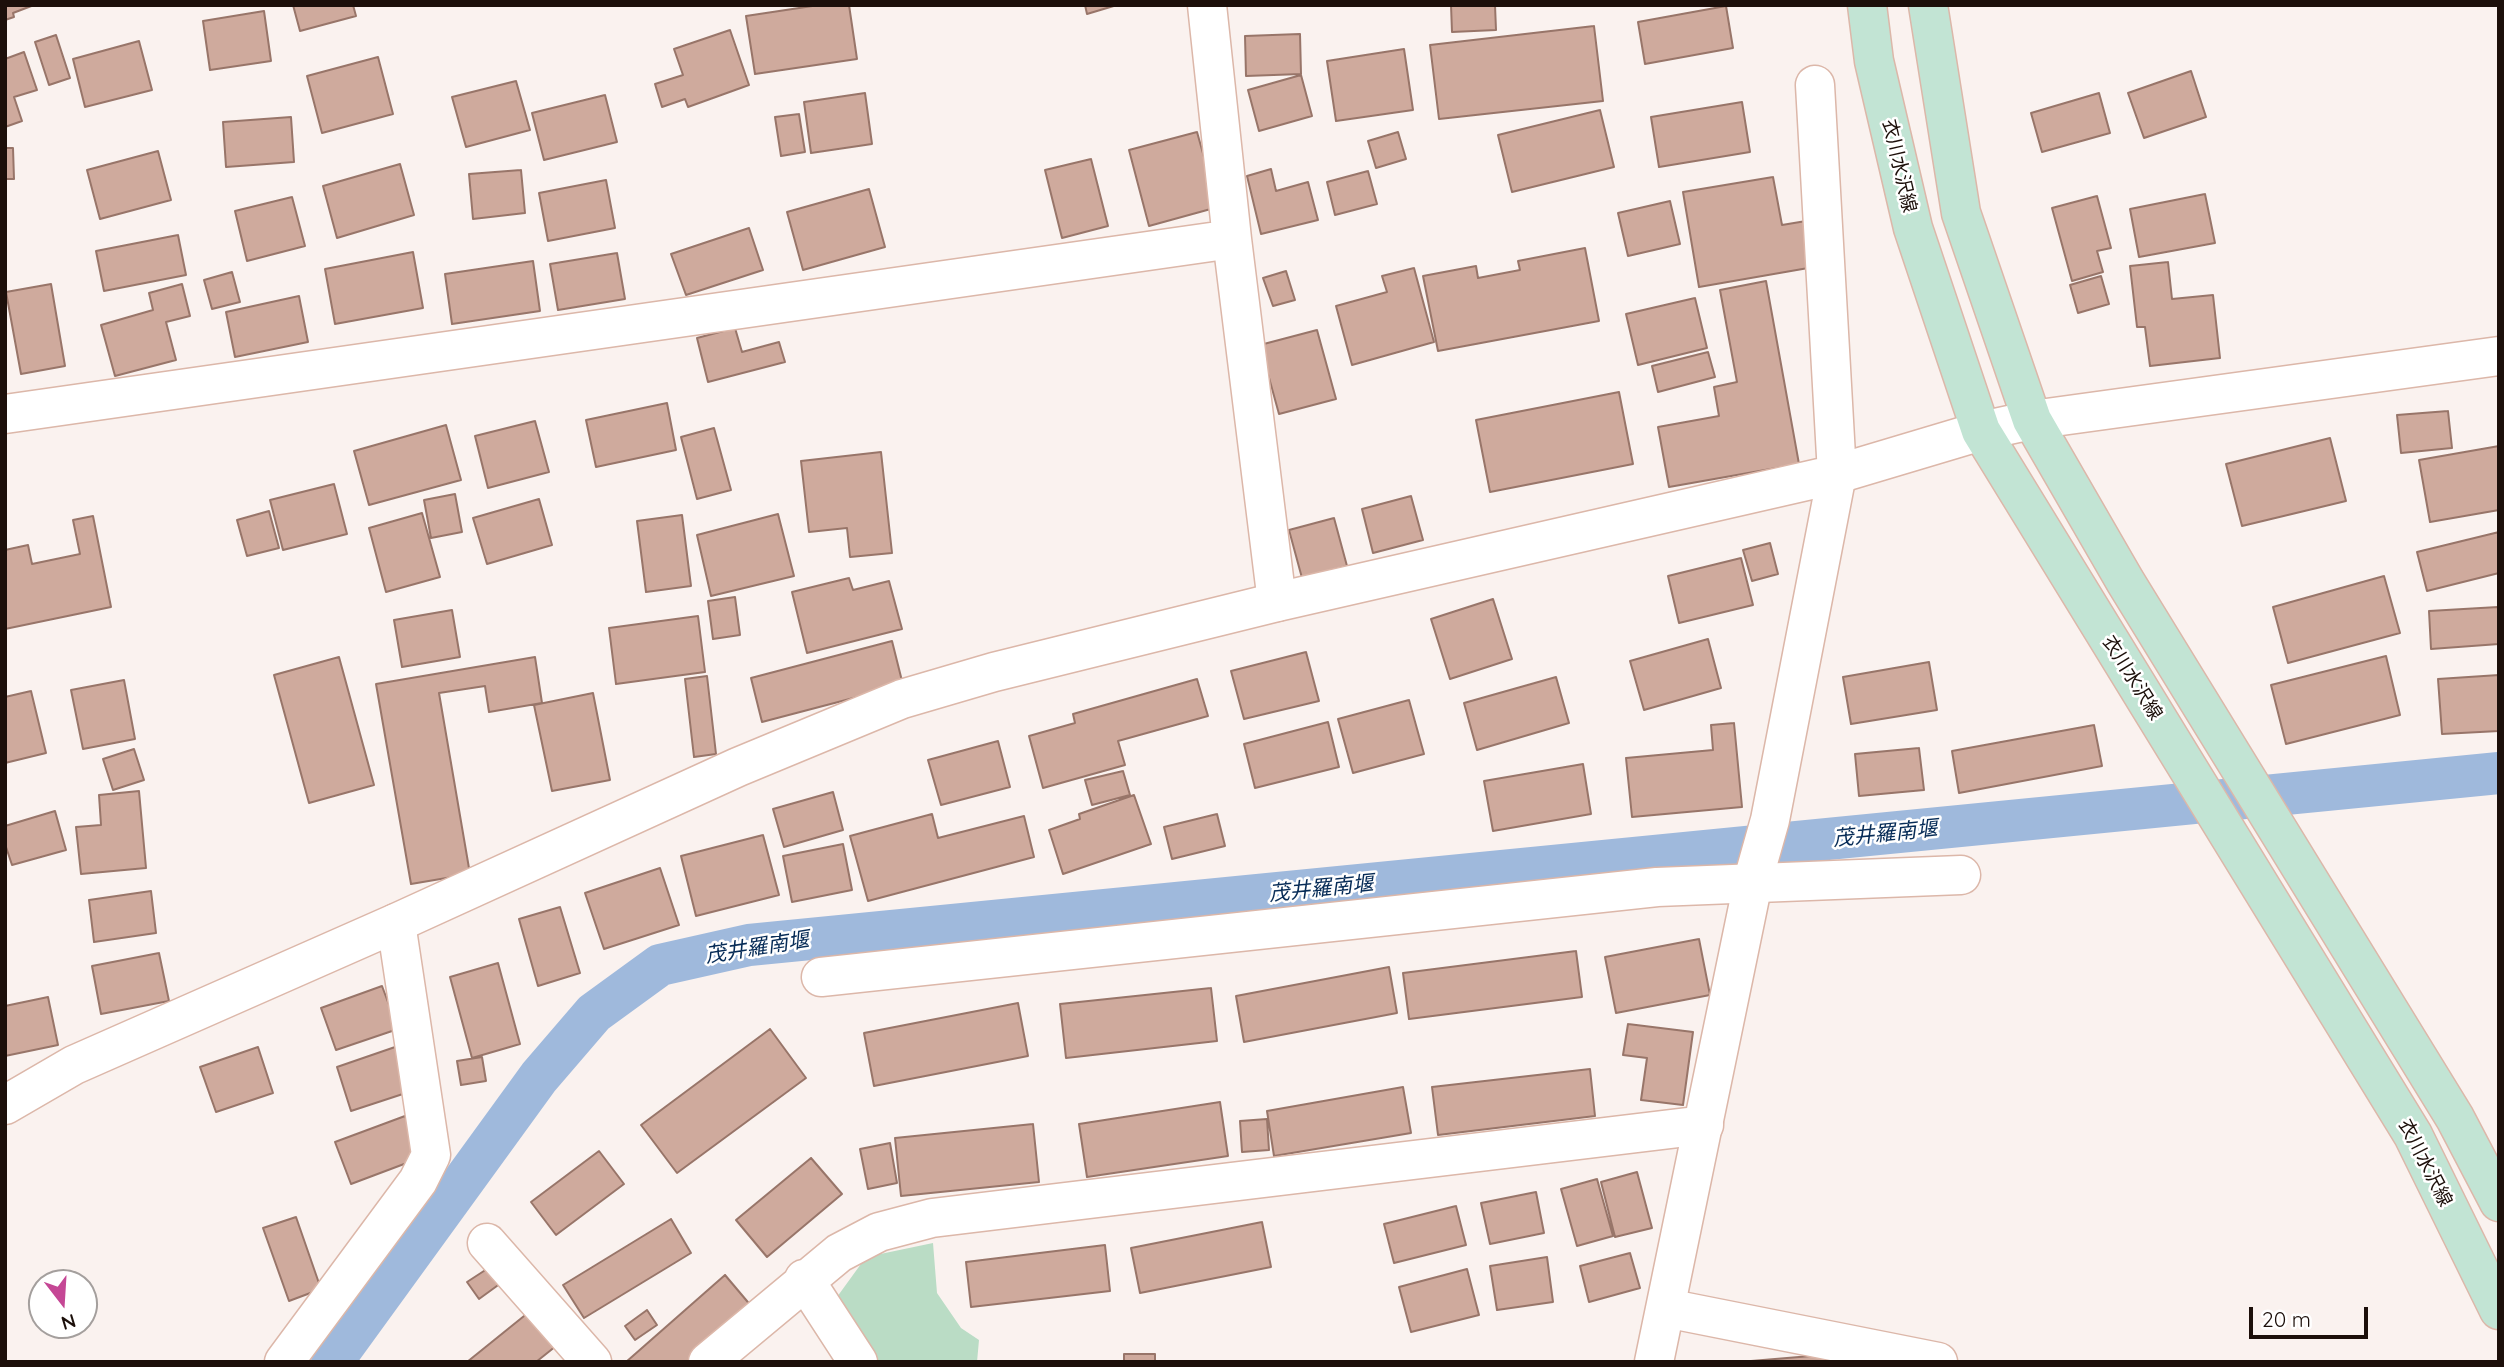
<!DOCTYPE html>
<html>
<head>
<meta charset="utf-8">
<style>
	body { margin:0 }
	#map { position:relative; width:2504px; height:1367px; overflow:hidden; background:#faf2ef; font-family:Quicksand,sans-serif }
	canvas { display:block }
	.frame { position:absolute; inset:0; border:7px solid #1c0f0a; pointer-events:none }
	.north { position:absolute; left:28px; top:1269px; width:70px; height:70px; box-sizing:border-box; background:#fff; border:2px solid #a49f9d; border-radius:50%; rotate:163deg; font-size:19px; font-weight:700; line-height:28px; text-align:center; color:#1c0f0a }
	.north::after { content:''; display:block; margin:auto; width:24px; height:32px; background:#c54795; clip-path:polygon(50% 0,100% 100%,50% 72%,0 100%) }
	.scale { position:absolute; left:2249px; top:1307px; width:119px; height:32px; box-sizing:border-box; border:4px solid #1c0f0a; border-top:0; padding-left:9px; font-size:21px; line-height:24px; white-space:nowrap; color:#1c0f0a; -webkit-text-stroke:5px #fff; paint-order:stroke }
</style>
</head>
<body>
<div id="map">
<canvas width="2504" height="1367"></canvas>
<div class="frame"></div>
<div class="north">N</div>
<div class="scale">20 m</div>
</div>
<script>
const g = document.querySelector('canvas').getContext('2d');
g.lineJoin = 'round';
function fill(path, color) { g.fillStyle = color; g.fill(path, 'evenodd'); }
const toPath = rows => new Path2D(rows.map(r => 'M' + r).join(''));
function stroke(path, color, width, dash) { g.strokeStyle = color; g.lineWidth = width; g.lineCap = dash ? 'butt' : 'round'; g.setLineDash(dash || []); g.stroke(path); }
function write(font, color, halo, rows, align = 'center') {
  g.font = font + ' Quicksand,"Noto Sans JP",sans-serif'; g.lineWidth = 5; g.setLineDash([]); g.textBaseline = 'middle'; g.strokeStyle = halo; g.fillStyle = color; for (const [text, x, y, turn = 0] of rows) {
    g.save(); g.translate(x, y); g.rotate((+turn || 0) * Math.PI / 180); g.textAlign = isNaN(turn) ? turn : align; if (halo) g.strokeText(text, 0, 0); g.fillText(text, 0, 0); g.restore();
  }
}
const green = toPath([
	[933,1243,937,1293,961,1328,979,1340,977,1362,878,1362,837,1297,866,1257]
]);
const canal = toPath([
	[332,1362,539,1077,594,1013,660,965,749,945,2499,773]
]);
const building = toPath([
	[5,5,34,5,13,13,14,17,5,20,5,5],
	[293,5,353,5,356,16,300,31,293,5],
	[819,5,849,5,857,59,755,74,746,16,819,5],
	[1085,5,1117,5,1087,14,1085,5],
	[1451,5,1495,5,1496,30,1452,32,1451,5],
	[1726,6,1733,48,1645,64,1638,22,1726,6],
	[264,11,271,61,210,70,203,21,264,11],
	[1594,26,1603,101,1439,119,1430,45,1594,26],
	[730,30,749,85,688,107,685,99,662,107,655,84,683,75,674,49,730,30],
	[1300,34,1301,74,1246,76,1245,36,1300,34],
	[56,35,70,78,49,85,35,42,56,35],
	[139,41,152,90,85,107,73,59,139,41],
	[1404,49,1413,110,1336,121,1327,61,1404,49],
	[24,52,37,90,14,97,22,121,5,127,5,59,24,52],
	[378,57,393,114,322,133,307,76,378,57],
	[2191,71,2206,117,2144,138,2128,93,2191,71],
	[1301,75,1312,116,1259,131,1248,90,1301,75],
	[516,81,530,130,466,147,452,97,516,81],
	[865,93,872,144,811,153,804,102,865,93],
	[2099,93,2110,133,2042,152,2031,113,2099,93],
	[605,95,617,142,544,160,532,113,605,95],
	[1742,102,1750,152,1659,167,1651,117,1742,102],
	[1600,110,1614,167,1512,192,1498,135,1600,110],
	[799,114,805,152,781,156,775,117,799,114],
	[291,117,294,162,226,167,223,122,291,117],
	[1197,132,1218,207,1149,226,1129,150,1197,132],
	[1398,132,1406,159,1376,168,1368,141,1398,132],
	[5,148,13,148,14,179,5,179,5,148],
	[158,151,171,200,100,219,87,170,158,151],
	[1091,159,1108,226,1062,238,1045,170,1091,159],
	[400,164,414,215,337,238,323,186,400,164],
	[1271,169,1276,191,1308,182,1318,220,1261,234,1247,176,1271,169],
	[521,170,525,213,473,219,469,174,521,170],
	[1368,171,1377,204,1335,215,1327,182,1368,171],
	[1773,177,1782,225,1806,221,1814,267,1699,287,1683,192,1773,177],
	[606,180,615,228,548,241,539,193,606,180],
	[869,189,885,247,803,270,787,212,869,189],
	[2205,194,2215,243,2139,257,2130,209,2205,194],
	[2097,196,2111,248,2097,251,2103,272,2072,281,2052,208,2097,196],
	[292,197,305,246,247,261,235,211,292,197],
	[1670,201,1680,244,1628,256,1618,213,1670,201],
	[749,228,763,270,686,295,671,254,749,228],
	[178,235,186,275,104,291,96,251,178,235],
	[1585,248,1599,321,1438,351,1423,276,1476,266,1478,278,1520,270,1518,261,1585,248],
	[413,252,423,308,335,324,325,269,413,252],
	[617,253,625,299,558,310,550,264,617,253],
	[533,261,540,311,452,324,445,274,533,261],
	[2168,262,2172,299,2213,295,2220,358,2150,366,2145,327,2137,327,2130,266,2168,262],
	[1414,268,1434,342,1352,365,1336,306,1387,292,1382,276,1414,268],
	[1286,271,1295,300,1273,306,1263,278,1286,271],
	[232,272,240,302,212,309,204,280,232,272],
	[2101,276,2109,304,2078,313,2070,285,2101,276],
	[1766,281,1799,464,1669,487,1658,427,1719,416,1714,387,1737,382,1720,290,1766,281],
	[51,284,65,366,21,374,6,292,51,284],
	[182,284,190,316,166,322,176,360,115,376,101,325,153,310,149,293,182,284],
	[299,296,308,342,235,357,226,312,299,296],
	[1695,298,1707,348,1638,365,1626,314,1695,298],
	[735,328,742,352,779,342,785,362,708,382,697,338,735,328],
	[1317,330,1336,399,1279,414,1260,345,1317,330],
	[1708,352,1715,377,1658,392,1652,366,1708,352],
	[1619,392,1633,464,1490,492,1476,420,1619,392],
	[667,403,676,450,596,467,586,420,667,403],
	[2448,411,2452,448,2401,453,2397,415,2448,411],
	[535,421,549,472,488,488,475,436,535,421],
	[446,425,461,480,369,505,354,451,446,425],
	[714,428,731,490,697,499,681,437,714,428],
	[2330,438,2346,501,2242,526,2226,464,2330,438],
	[2499,446,2499,510,2430,522,2419,460,2499,446],
	[881,452,892,553,850,557,847,528,809,532,801,461,881,452],
	[334,484,347,534,283,550,270,500,334,484],
	[455,494,462,532,431,538,424,500,455,494],
	[1411,496,1423,540,1373,553,1362,509,1411,496],
	[539,499,552,545,487,564,473,518,539,499],
	[269,511,279,548,247,556,237,520,269,511],
	[422,513,440,577,386,592,369,528,422,513],
	[778,514,794,576,711,596,697,535,778,514],
	[682,515,691,586,646,592,637,521,682,515],
	[93,516,111,607,5,629,5,550,28,545,32,564,80,554,73,520,93,516],
	[1334,518,1347,566,1302,578,1289,530,1334,518],
	[2499,532,2499,573,2427,591,2417,552,2499,532],
	[1770,543,1778,574,1752,581,1743,550,1770,543],
	[1741,558,1753,605,1679,623,1668,576,1741,558],
	[2384,576,2400,633,2288,663,2273,607,2384,576],
	[849,578,853,590,889,581,902,629,807,653,792,592,849,578],
	[735,597,740,635,713,639,708,601,735,597],
	[1493,599,1512,659,1450,679,1431,619,1493,599],
	[2498,607,2499,644,2431,649,2429,611,2498,607],
	[452,610,460,657,402,667,394,620,452,610],
	[698,616,705,672,616,684,609,628,698,616],
	[1708,639,1721,688,1644,710,1630,661,1708,639],
	[892,641,903,685,762,722,751,678,892,641],
	[1306,652,1319,701,1244,719,1231,671,1306,652],
	[2386,656,2400,715,2286,744,2271,685,2386,656],
	[339,657,374,785,309,803,274,675,339,657],
	[535,657,542,703,489,712,485,686,439,693,470,874,411,884,376,684,535,657],
	[1929,662,1937,710,1851,724,1843,677,1929,662],
	[2499,675,2499,731,2442,734,2438,679,2499,675],
	[707,676,716,754,694,757,685,679,707,676],
	[1556,677,1569,723,1477,750,1464,703,1556,677],
	[1197,679,1208,716,1118,741,1125,765,1043,788,1029,736,1075,723,1073,714,1197,679],
	[124,680,135,739,83,749,71,690,124,680],
	[31,691,46,753,5,763,5,697,31,691],
	[593,693,610,780,552,791,534,705,593,693],
	[1409,700,1424,754,1353,773,1338,719,1409,700],
	[1328,722,1339,767,1255,788,1244,744,1328,722],
	[1734,723,1742,807,1632,817,1626,758,1713,750,1711,725,1734,723],
	[2094,725,2102,766,1959,793,1952,751,2094,725],
	[998,741,1010,787,941,805,928,760,998,741],
	[1919,748,1924,790,1859,796,1855,754,1919,748],
	[134,749,144,780,113,790,103,759,134,749],
	[1583,764,1591,814,1493,831,1484,781,1583,764],
	[1123,771,1130,795,1092,805,1085,780,1123,771],
	[139,791,146,868,81,874,76,827,101,825,99,795,139,791],
	[833,792,843,830,784,847,773,809,833,792],
	[1134,795,1151,844,1063,874,1049,830,1080,819,1079,814,1134,795],
	[55,811,66,850,12,865,5,844,5,826,55,811],
	[932,814,938,838,1024,816,1034,857,868,901,850,836,932,814],
	[1217,814,1225,846,1172,859,1164,827,1217,814],
	[763,835,779,895,696,916,681,856,763,835],
	[843,844,852,890,792,902,783,856,843,844],
	[660,868,679,925,604,949,585,893,660,868],
	[151,891,156,933,94,942,89,900,151,891],
	[560,907,580,973,538,986,519,919,560,907],
	[1699,939,1710,995,1616,1013,1605,957,1699,939],
	[1576,951,1582,997,1409,1019,1403,973,1576,951],
	[159,953,169,1001,101,1014,92,966,159,953],
	[498,963,520,1044,472,1058,450,977,498,963],
	[1389,967,1397,1013,1244,1042,1236,996,1389,967],
	[382,986,398,1029,336,1050,321,1008,382,986],
	[1211,988,1217,1041,1066,1058,1060,1004,1211,988],
	[48,997,58,1045,5,1056,5,1006,48,997],
	[1018,1003,1028,1056,874,1086,864,1033,1018,1003],
	[1628,1024,1693,1032,1683,1105,1641,1100,1647,1058,1623,1055,1628,1024],
	[770,1029,806,1078,677,1173,641,1125,770,1029],
	[398,1046,412,1091,351,1111,337,1067,398,1046],
	[258,1047,273,1093,216,1112,200,1067,258,1047],
	[482,1057,486,1081,461,1085,457,1061,482,1057],
	[1590,1069,1595,1116,1438,1135,1432,1087,1590,1069],
	[1403,1087,1411,1133,1274,1156,1267,1111,1403,1087],
	[1220,1102,1228,1156,1087,1177,1079,1124,1220,1102],
	[405,1116,420,1158,351,1184,335,1142,405,1116],
	[1267,1119,1269,1150,1242,1152,1240,1121,1267,1119],
	[1033,1124,1039,1182,901,1196,895,1138,1033,1124],
	[890,1143,897,1183,868,1189,860,1149,890,1143],
	[599,1151,624,1184,556,1235,531,1202,599,1151],
	[811,1158,842,1194,767,1257,736,1220,811,1158],
	[1637,1172,1652,1228,1615,1237,1601,1182,1637,1172],
	[1597,1179,1613,1236,1577,1246,1561,1189,1597,1179],
	[1536,1192,1544,1233,1490,1244,1481,1203,1536,1192],
	[1456,1206,1466,1245,1394,1263,1384,1224,1456,1206],
	[296,1217,321,1289,289,1301,263,1228,296,1217],
	[671,1219,691,1253,584,1318,563,1285,671,1219],
	[1262,1222,1271,1267,1140,1293,1131,1248,1262,1222],
	[1105,1245,1110,1291,971,1307,966,1262,1105,1245],
	[1630,1253,1640,1288,1589,1302,1580,1266,1630,1253],
	[1547,1257,1553,1302,1497,1310,1490,1266,1547,1257],
	[490,1267,501,1283,479,1299,467,1282,490,1267],
	[1467,1269,1479,1315,1411,1332,1399,1287,1467,1269],
	[725,1275,752,1307,687,1362,626,1362,725,1275],
	[647,1310,657,1325,635,1340,625,1326,647,1310],
	[529,1312,556,1346,536,1362,467,1362,529,1312],
	[1847,1353,1848,1362,1739,1362,1847,1353],
	[1124,1354,1155,1354,1155,1362,1124,1362,1124,1354]
]);
const minor = toPath([
	[1207,5,1232,239,1277,602],
	[5,414,1232,239],
	[1837,474,1981,431,2032,420,2499,356],
	[821,977,1657,887,1961,875],
	[487,1243,592,1362],
	[804,1279,858,1362],
	[1666,1308,1938,1362],
	[284,1362,418,1181,431,1155,396,923],
	[708,1362,839,1253,879,1232,932,1218,1704,1125]
]);
const tertiary = toPath([
	[5,1105,74,1065,396,923,738,767,902,699,994,672,1277,602,1837,474],
	[1654,1362,1755,873,1770,820,1837,474,1815,85]
]);
const secondary = toPath([
	[1867,5,1874,61,1913,228,1981,431,2413,1135,2499,1310],
	[1928,5,1961,213,2032,420,2125,581,2455,1118,2499,1202]
]);
const streetNames = [
	["衣川水沢線",1899,166,77],
	["衣川水沢線",2132,678,58],
	["衣川水沢線",2425,1163,63]
];
const waterNames = [
	["茂井羅南堰",1885,834,-6],
	["茂井羅南堰",1321,889,-6],
	["茂井羅南堰",757,948,-9]
];
fill(green, '#badcc5');
stroke(canal, '#9fb9dc', 42);
fill(building, '#cfaa9d');
stroke(building, '#987569', 2);
stroke(minor, '#dcb7a9', 41);
stroke(tertiary, '#dcb7a9', 41);
stroke(secondary, '#dcb7a9', 41);
stroke(minor, '#fff', 38);
stroke(tertiary, '#fff', 38);
stroke(secondary, '#c2e4d4', 38);
write('19px', '#1c0f0a', '#fff', streetNames);
write('italic 21px', '#072c57', '#fff', waterNames);
</script>
</body>
</html>
